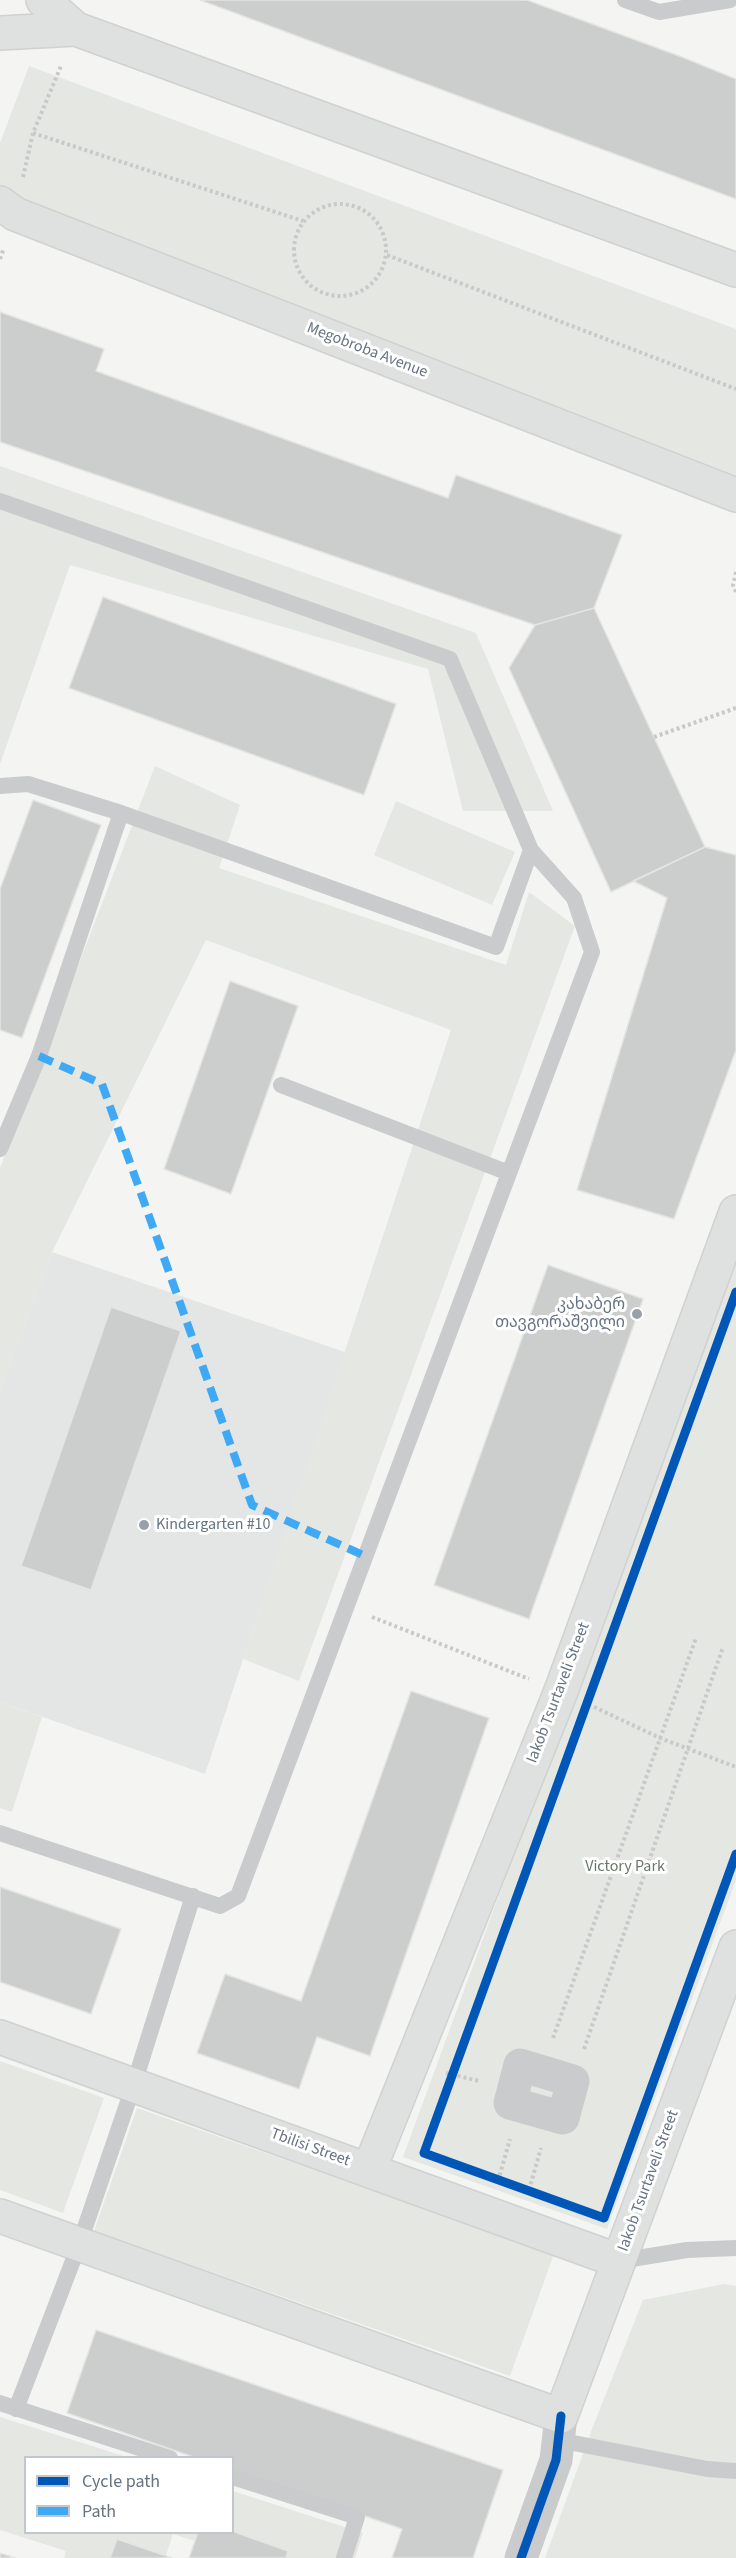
<!DOCTYPE html>
<html>
<head>
<meta charset="utf-8">
<style>
	body { margin:0 }
	#map { position:relative; width:736px; height:2558px; overflow:hidden; background:#f4f5f3; font-family:"Source Sans 3",sans-serif }
	canvas { display:block }
	.legend { position:absolute; left:24px; top:2456px; width:210px; height:78px; box-sizing:border-box; background:#fff; border:2px solid #c2c7cd; margin:0; padding:8px 10px; list-style:none; font-size:18px; color:#667382 }
	.legend li { display:flex; align-items:center; gap:12px; height:30px }
	.legend b { width:30px; border:2px solid #c2c7cd }
</style>
</head>
<body>
<div id="map">
<canvas width="736" height="2558"></canvas>
<ul class="legend">
<li><b style="height:8px;background:#0057b8"></b>Cycle path</li>
<li><b style="height:8px;background:#3fa9f5"></b>Path</li>
</ul>
</div>
<script>
const g = document.querySelector('canvas').getContext('2d');
g.lineJoin = 'round';
function fill(path, color) { g.fillStyle = color; g.fill(path, 'evenodd'); }
const toPath = rows => new Path2D(rows.map(r => 'M' + r).join(''));
function stroke(path, color, width, dash) { g.strokeStyle = color; g.lineWidth = width; g.lineCap = dash ? 'butt' : 'round'; g.setLineDash(dash || []); g.stroke(path); }
function write(font, color, halo, rows, align = 'center') {
  g.font = font + ' "Source Sans 3","Noto Sans Georgian",sans-serif'; g.lineWidth = 6; g.setLineDash([]); g.textBaseline = 'middle'; g.strokeStyle = halo; g.fillStyle = color; for (const [text, x, y, turn = 0] of rows) {
    g.save(); g.translate(x, y); g.rotate((+turn || 0) * Math.PI / 180); g.textAlign = isNaN(turn) ? turn : align; if (halo) g.strokeText(text, 0, 0); g.fillText(text, 0, 0); g.restore();
  }
}
const built = toPath([
	[52,1252,345,1352,205,1774,0,1702,0,1390]
]);
const green = toPath([
	[29,66,736,329,736,487,0,193,0,143],
	[0,466,476,633,553,811,463,811,428,669,70,565,0,764],
	[155,766,240,805,219,868,506,965,529,892,575,926,299,1681,243,1659,451,1030,206,940,52,1252,0,1390,0,1168],
	[396,801,515,852,492,905,374,855],
	[736,1248,736,1880,607,2229,403,2157],
	[0,1702,42,1717,12,1812,0,1808],
	[0,2061,104,2098,63,2213,0,2190],
	[137,2108,554,2254,510,2376,94,2231],
	[724,2284,736,2286,736,2558,545,2558,592,2429,643,2300],
	[0,2417,127,2457,26,2458,26,2532,232,2532,233,2491,363,2533,355,2558,249,2558,173,2534,165,2558,64,2558,66,2551,0,2530]
]);
const building = toPath([
	[200,0,527,0,682,57,736,79,736,199,200,0],
	[0,312,104,349,96,371,448,498,456,475,622,535,594,608,535,625,0,442,0,312],
	[103,597,396,704,364,795,69,688,103,597],
	[594,608,705,847,611,892,509,668,535,625,594,608],
	[33,800,101,825,22,1038,0,1030,0,889,33,800],
	[705,847,736,855,736,1050,674,1219,577,1190,667,898,633,881,705,847],
	[230,981,298,1006,231,1194,164,1169,230,981],
	[548,1265,643,1299,529,1619,434,1585,548,1265],
	[111,1307,181,1331,91,1590,21,1566,111,1307],
	[411,1691,489,1718,370,2056,317,2037,299,2089,197,2053,225,1974,301,2001,411,1691],
	[0,1887,121,1929,91,2014,0,1982,0,1887],
	[96,2330,503,2470,473,2558,392,2558,402,2529,232,2470,232,2458,196,2458,67,2413,96,2330],
	[232,2531,288,2551,286,2558,189,2558,198,2532,232,2531],
	[117,2539,172,2558,110,2558,117,2539],
	[0,2553,15,2558,0,2558,0,2553]
]);
const path = toPath([
	[33,133,303,221],
	[23,177,33,133,61,66],
	'294 250a46 46 0 1 1 92 0a46 46 0 1 1-92 0Z',
	[387,255,736,389],
	[0,259,4,248],
	[736,572,733,585,736,592],
	[654,737,736,708],
	[372,1617,529,1679],
	[594,1707,660,1738,736,1767],
	[553,2038,696,1638],
	[584,2049,723,1647],
	[446,2073,479,2081],
	[498,2181,510,2139],
	[529,2190,541,2148]
]);
const lane = toPath([
	[625,0,659,12,730,0],
	[0,501,450,659,531,850,574,898,592,952,238,1896,220,1906,0,1833],
	[0,786,28,784,121,813,496,947,531,850],
	[281,1085,509,1173],
	[0,1149,39,1056,121,813],
	[619,2261,687,2250,736,2248],
	[0,2403,170,2458],
	[16,2409,79,2245,134,2084,193,1896],
	[558,2440,707,2469,736,2471],
	[232,2477,357,2517,344,2558]
]);
const street = toPath([
	[520,2065,573,2081,563,2118,510,2103,520,2065],
	[521,2558,556,2460,561,2416]
]);
const secondary = toPath([
	[0,2037,619,2261],
	[369,2170,561,1691,736,1212],
	[0,2216,561,2416,736,1947]
]);
const primary = toPath([
	[43,0,76,29],
	[0,33,76,29,736,270],
	[0,203,15,214,736,495]
]);
const quiet = toPath([
	[39,1056,102,1084,252,1505,365,1556]
]);
const cycleway = toPath([
	[736,1292,424,2153,604,2218,736,1854],
	[521,2558,556,2460,561,2416]
]);
const markers = [
	[637,1314,6,"#98a0aa"],
	[144,1525,6,"#98a0aa"]
];
const streetNames = [
	["Megobroba Avenue",367,351,21],
	["Iakob Tsurtaveli Street",559,1693,-69],
	["Tbilisi Street",310,2148,20],
	["Iakob Tsurtaveli Street",649,2181,-70]
];
const poiNames = [
	["კახაბერ",625,1305],
	["თავგორაშვილი",625,1323],
	["Kindergarten #10",156,1525,"left"]
];
const parkNames = [
	["Victory Park",625,1867]
];
fill(built, '#e4e6e6');
fill(green, '#e4e7e2');
fill(building, '#cccece');
stroke(building, '#e4e4e3', 1.5);
stroke(secondary, '#d0d1d1', 36);
stroke(primary, '#d0d1d1', 36);
stroke(path, '#c8c9c9', 4, [3, 3]);
stroke(lane, '#cacbcd', 16);
stroke(street, '#cacbcd', 33);
stroke(secondary, '#dfe0e0', 33);
stroke(primary, '#dfe0e0', 33);
stroke(quiet, '#3fa9f5', 8, [15, 8]);
stroke(cycleway, '#0057b8', 9);
for (const [x, y, r, color] of markers) { const dot = new Path2D(); dot.arc(x, y, r, 0, 2 * Math.PI); g.fillStyle = color; g.fill(dot); stroke(dot, '#fff', 2); }
write('16px', '#667382', '#fff', streetNames);
write('16px', '#667382', '#fff', poiNames, 'right');
write('16px', '#677965', '#fff', parkNames);
</script>
</body>
</html>
